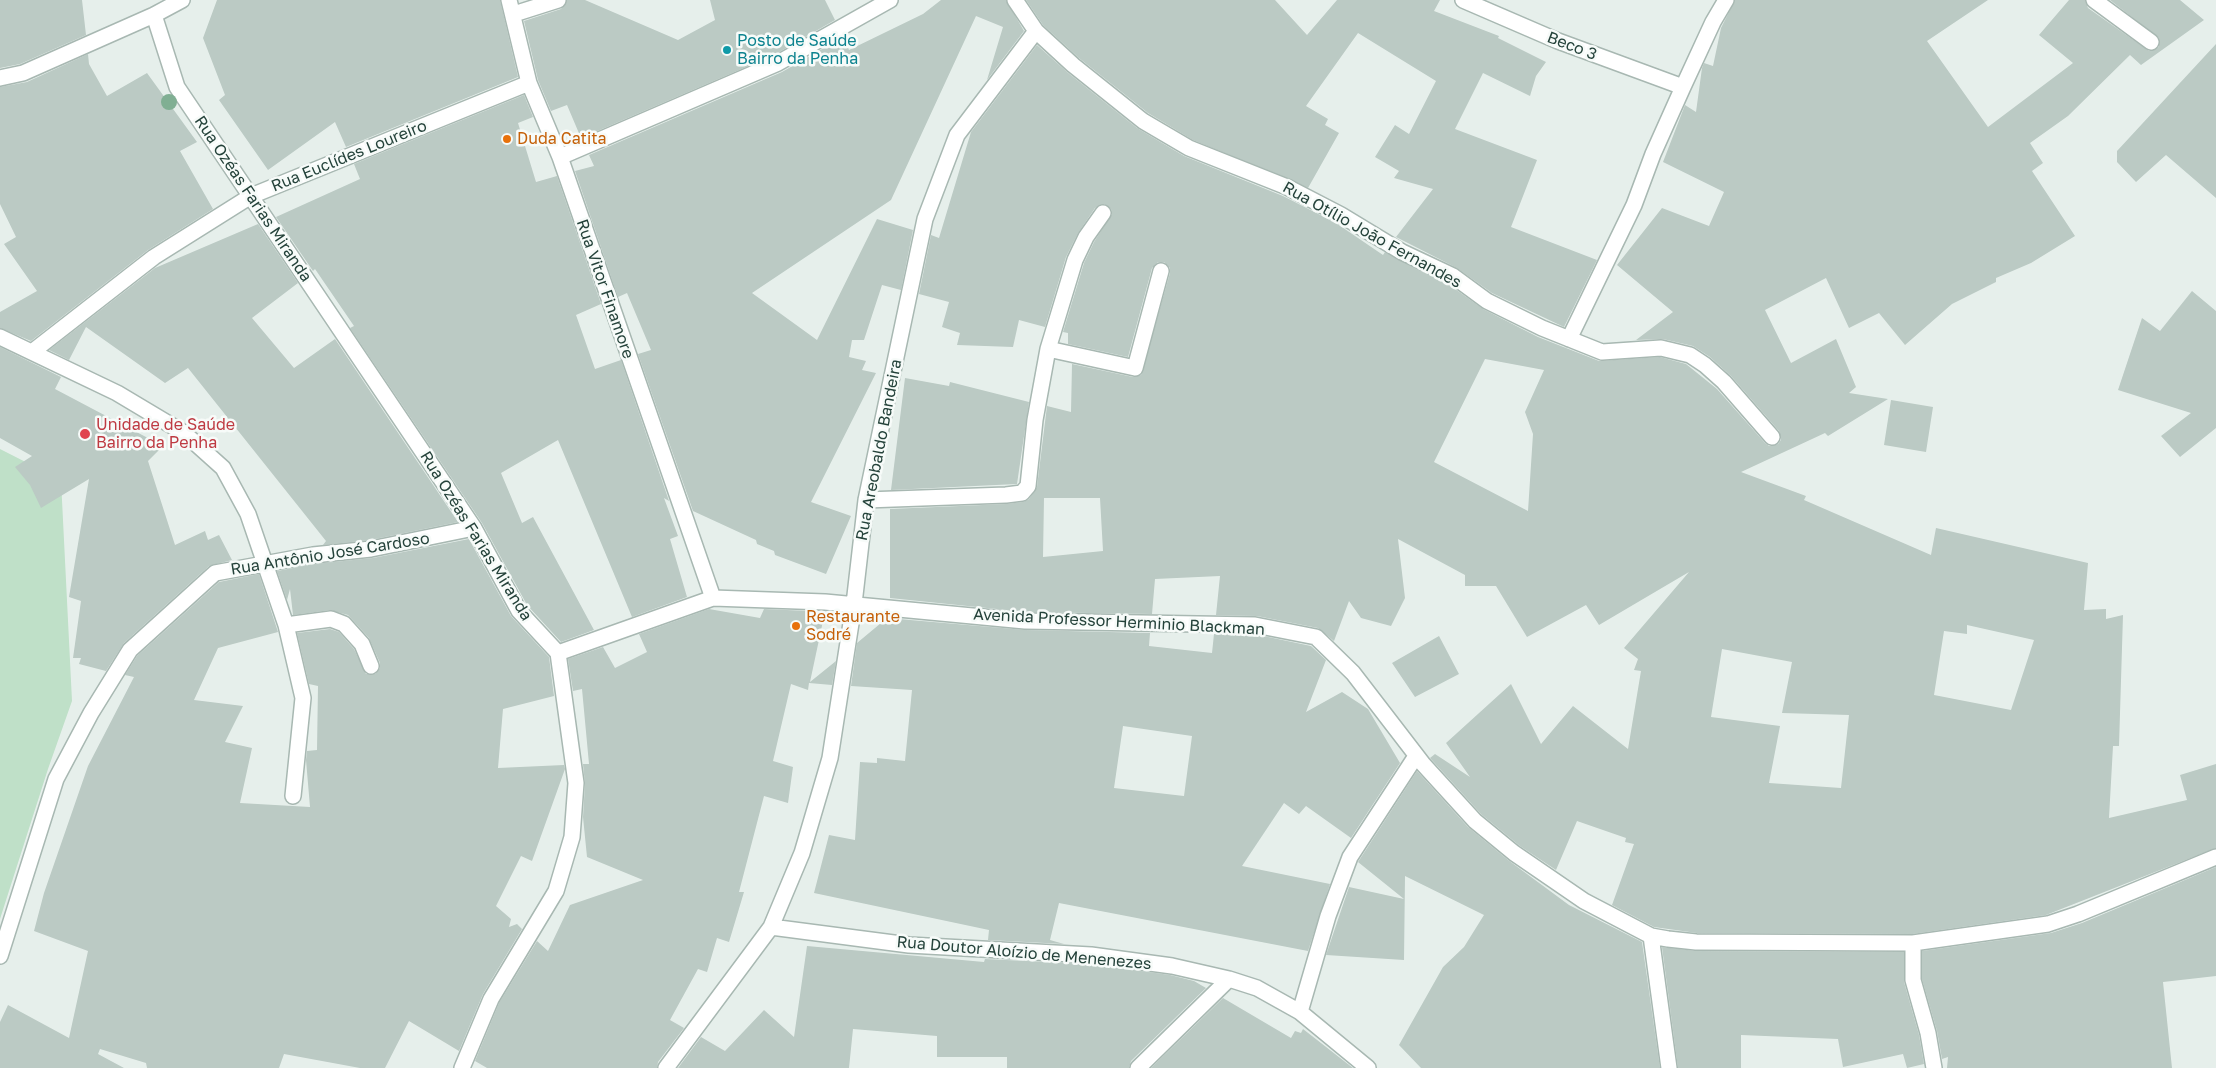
<!DOCTYPE html>
<html>
<head>
<meta charset="utf-8">
<style>
	body { margin:0 }
	canvas { display:block; background:#e6efeb }
</style>
</head>
<body>
<canvas width="2216" height="1068"></canvas>
<script>
const g = document.querySelector('canvas').getContext('2d');
g.lineJoin = 'round';
function fill(path, color) { g.fillStyle = color; g.fill(path, 'evenodd'); }
const toPath = rows => new Path2D(rows.map(r => 'M' + r).join(''));
function stroke(path, color, width, dash) { g.strokeStyle = color; g.lineWidth = width; g.lineCap = dash ? 'butt' : 'round'; g.setLineDash(dash || []); g.stroke(path); }
function write(font, color, halo, rows, align = 'center') {
  g.font = font + ' "Golos Text",sans-serif'; g.lineWidth = 5; g.setLineDash([]); g.textBaseline = 'middle'; g.strokeStyle = halo; g.fillStyle = color; for (const [text, x, y, turn = 0] of rows) {
    g.save(); g.translate(x, y); g.rotate((+turn || 0) * Math.PI / 180); g.textAlign = isNaN(turn) ? turn : align; if (halo) g.strokeText(text, 0, 0); g.fillText(text, 0, 0); g.restore();
  }
}
const green = toPath([
	[0,449,61,480,72,701,48,769,0,919]
]);
const building = toPath([
	[0,0,82,0,86,35,20,64,0,68],
	[217,0,500,0,518,77,346,147,335,122,268,170,219,100,225,95,203,38],
	[567,0,585,0,678,40,715,20,710,0,825,0,835,20,774,55,581,138,567,105,551,111,538,80,524,21,561,9],
	[941,0,1006,0,1024,31,987,80,1003,27,976,16,891,200,752,293,817,340,877,219,913,230,901,290,882,285,864,340,852,340,849,357,866,361,862,370,876,373,811,502,851,516,826,574,775,555,774,551,757,544,756,540,693,511,638,354,651,350,627,293,618,297,575,171,594,166,589,155,782,72,843,37,849,50,923,14],
	[1026,0,1275,0,1307,35,1337,0,1440,0,1434,11,1499,36,1498,38,1546,62,1536,76,1530,96,1483,73,1455,129,1537,160,1511,227,1597,260,1564,327,1492,293,1457,268,1396,237,1433,189,1394,178,1399,171,1375,157,1395,125,1409,134,1436,81,1358,33,1306,106,1328,119,1325,125,1339,133,1308,188,1193,140,1148,113,1079,58,1043,25],
	[1735,0,1988,0,1927,41,1988,127,2073,63,2039,35,2069,0,2085,0,2088,8,2149,51,2159,47,2159,38,2110,0,2180,0,2204,20,2141,65,2130,55,2068,116,2030,143,2043,163,2032,171,2075,236,2031,263,1996,278,1996,282,1952,304,1905,345,1879,313,1849,328,1826,278,1765,310,1791,363,1836,339,1856,387,1849,393,1888,399,1828,436,1825,433,1741,472,1806,496,1804,500,1931,555,1936,528,2088,563,2084,610,2106,609,2106,619,2123,615,2119,746,2113,746,2109,818,2187,800,2180,775,2216,764,2216,848,2046,915,1912,934,1697,933,1654,927,1612,905,1634,844,1625,842,1626,838,1577,821,1556,870,1520,846,1481,814,1430,758,1435,754,1470,777,1446,743,1511,684,1541,744,1573,706,1628,749,1641,671,1634,670,1638,659,1624,648,1689,572,1599,625,1586,605,1527,637,1496,586,1465,586,1465,575,1398,539,1405,598,1391,626,1361,618,1349,601,1334,641,1318,628,1257,616,1216,615,1220,576,1155,579,1152,614,1026,612,890,598,890,509,1006,504,1023,502,1029,499,1037,487,1047,406,1071,412,1072,364,1133,377,1141,375,1170,273,1170,268,1164,262,1158,262,1152,268,1128,357,1068,344,1068,333,1063,332,1084,263,1094,242,1112,214,1111,209,1104,204,1095,208,1078,233,1066,257,1045,327,1019,320,1013,347,957,345,960,333,942,327,949,302,919,294,931,235,939,238,971,132,1037,45,1067,72,1137,128,1184,156,1283,196,1336,223,1383,255,1385,252,1448,284,1483,309,1538,337,1599,361,1660,357,1686,364,1717,389,1765,443,1769,446,1778,444,1781,440,1779,431,1731,376,1710,357,1693,346,1663,339,1636,340,1673,312,1617,265,1662,208,1709,226,1724,192,1663,162,1685,105,1696,112,1702,68,1704,63,1713,66,1721,28],
	[1485,359,1544,370,1525,412,1533,434,1528,511,1434,462],
	[1044,498,1100,498,1103,551,1043,557],
	[1967,625,2034,640,2011,710,1934,695,1944,631,1967,634],
	[1722,649,1792,662,1782,713,1849,715,1841,788,1769,783,1780,726,1711,717],
	[2216,44,2216,198,2166,155,2136,182,2117,162,2117,151],
	[88,54,89,64,107,96,147,73,197,142,180,151,213,209,148,250,31,341,0,328,0,312,37,291,4,244,16,237,0,204,0,87,27,82],
	[524,95,533,117,518,123,536,182,557,176,601,304,576,315,595,369,621,360,669,501,664,498,678,536,670,539,687,597,632,617,558,440,501,473,522,523,533,517,594,630,561,642,527,605,482,523,350,328,354,326,315,269,313,271,276,217,360,179,354,164],
	[258,224,298,283,252,318,294,368,335,339,458,522,370,540,323,545,326,541,188,368,165,383,86,327,69,360,49,350,155,268],
	[2192,291,2216,311,2216,428,2180,457,2161,436,2191,413,2118,390,2142,318,2160,331],
	[0,347,61,377,55,389,163,446,148,461,175,545,205,531,208,540,219,535,232,560,209,566,124,643,106,671,79,664,81,658,73,658,81,601,69,597,89,479,41,508,30,485,15,467,32,456,0,438],
	[905,378,949,386,950,382,1029,402,1017,484,891,490],
	[1891,400,1933,407,1926,452,1884,445],
	[469,539,511,616,549,657,554,696,503,709,498,768,564,765,565,769,532,861,521,856,496,906,511,919,509,927,517,924,522,929,483,994,459,1051,409,1021,385,1068,360,1068,284,1054,279,1068,147,1068,146,1063,100,1049,98,1054,124,1068,0,1068,0,1022,8,1005,69,1038,88,951,34,931,44,893,88,766,134,677,125,675,137,656,219,582,259,574,278,632,218,648,194,700,243,706,225,742,252,748,240,803,310,807,306,760,307,751,317,750,318,686,309,684,297,633,330,629,339,632,354,649,366,674,375,674,380,668,380,663,369,638,348,615,330,610,293,615,290,589,287,600,277,571,314,564,373,558],
	[709,609,760,618,764,609,809,611,823,621,810,682,836,661,832,685,809,683,808,690,791,684,773,761,793,767,788,803,764,796,739,892,744,892,729,942,717,938,707,972,698,969,670,1020,684,1028,658,1062,657,1068,487,1068,475,1061,499,1003,537,941,548,951,570,905,643,880,587,857,583,817,585,784,583,764,589,764,582,689,573,691,568,659,603,647,615,668,647,652,639,634],
	[887,618,1025,630,1150,633,1149,646,1212,653,1214,634,1254,634,1311,646,1326,660,1306,712,1342,692,1368,709,1400,763,1351,838,1306,806,1299,814,1284,803,1242,866,1330,884,1308,951,1059,903,1050,940,1064,944,988,940,989,930,814,893,829,835,855,840,860,762,877,763,877,758,905,761,912,690,851,686,857,643],
	[1123,726,1192,736,1184,796,1114,788],
	[1439,636,1459,674,1415,697,1392,663],
	[1417,771,1468,827,1508,860,1569,905,1642,942,1660,1068,1421,1068,1399,1045,1443,967,1464,947,1484,915,1405,876,1404,960,1326,955,1349,887,1404,899,1358,862],
	[2216,867,2216,976,2163,982,2172,1068,1947,1068,1948,1057,1942,1059,1937,1031,1922,979,1922,951,2051,933,2082,923],
	[807,946,984,962,985,959,1090,964,1170,975,1194,981,1206,988,1131,1061,1129,1068,1007,1068,1007,1057,937,1057,937,1036,853,1029,849,1068,678,1068,701,1037,725,1051,764,1010,794,1037],
	[1662,947,1696,951,1904,952,1904,982,1919,1035,1924,1064,1907,1068,1903,1054,1843,1067,1838,1039,1741,1035,1741,1068,1678,1068],
	[1223,998,1291,1038,1295,1031,1301,1033,1303,1029,1353,1068,1151,1068]
]);
const minor = toPath([
	[509,0,529,83,560,157,713,598],
	[1015,0,1036,31,1073,65,1143,121,1189,148,1287,187,1341,215,1402,252,1453,276,1487,301,1542,328,1602,352,1661,348,1690,355,1705,365,1724,382,1772,437],
	[1463,0,1558,41,1683,87],
	[2094,0,2151,42],
	[514,14,558,0],
	[154,15,177,87,474,528,519,611,558,653,576,783,572,837,556,891,491,999,462,1068],
	[0,78,23,73,154,15,182,0],
	[560,157,778,63,890,0],
	[0,337,117,393,184,433,223,468,248,514,286,625,303,698,293,796],
	[1569,339,1634,205,1653,154,1683,87,1713,22,1726,0],
	[1048,349,1135,368,1161,271],
	[32,352,154,257,251,196,529,83],
	[866,500,1006,495,1022,493,1028,486,1035,420,1048,349,1075,260,1086,237,1103,213],
	[286,625,331,619,344,624,362,644,371,666],
	[558,653,713,598,825,602,1025,621,1255,625,1316,637,1353,673,1423,764,1475,821,1514,853,1584,901,1651,936,1668,939,1696,942,1913,943,2048,924,2078,914,2216,857],
	[771,927,909,945,1091,955,1172,966,1229,979,1257,988,1300,1012,1368,1068],
	[1651,936,1669,1068],
	[1913,943,1913,980,1928,1033,1934,1068],
	[0,956,56,779,91,713,130,650,215,573,313,555,371,549,474,528],
	[1300,1012,1328,916,1350,857,1416,756],
	[666,1068,771,927,802,853,830,758,854,604,866,500,925,219,957,135,1036,31],
	[1138,1068,1229,979]
]);
const trees = [
	[169,102]
];
const markers = [
	[727,50,5,"#0f9aa8"],
	[507,139,5,"#e8710a"],
	[85,434,6,"#e0444e"],
	[796,626,5,"#e8710a"]
];
const cultureNames = [
	["Posto de Saúde",737,41],
	["Bairro da Penha",737,59]
];
const streetNames = [
	["Beco 3",1572,46,21],
	["Rua Euclídes Loureiro",349,156,-22],
	["Rua Ozéas Farias Miranda",253,199,56],
	["Rua Otílio João Fernandes",1372,235,29],
	["Rua Vitor Finamore",605,289,71],
	["Rua Areobaldo Bandeira",879,450,-79],
	["Rua Ozéas Farias Miranda",476,536,58],
	["Rua Antônio José Cardoso",330,554,-9],
	["Avenida Professor Herminio Blackman",1119,622,3],
	["Rua Doutor Aloízio de Menenezes",1024,953,5]
];
const foodNames = [
	["Duda Catita",517,139],
	["Restaurante",806,617],
	["Sodré",806,635]
];
const healthNames = [
	["Unidade de Saúde",96,425],
	["Bairro da Penha",96,443]
];
fill(green, '#bfe0c8');
fill(building, '#bbcac4');
stroke(minor, '#a8b8b2', 18);
stroke(minor, '#fff', 15);
g.fillStyle = '#80af93';
for (const [x, y] of trees) { g.beginPath(); g.arc(x, y, 8, 0, 2 * Math.PI); g.fill(); }
for (const [x, y, r, color] of markers) { const dot = new Path2D(); dot.arc(x, y, r, 0, 2 * Math.PI); g.fillStyle = color; g.fill(dot); stroke(dot, '#f7fbf9', 2); }
write('16px', '#0d838f', '#f7fbf9', cultureNames, 'left');
write('16px', '#24423a', '#f7fbf9', streetNames);
write('16px', '#c56008', '#f7fbf9', foodNames, 'left');
write('16px', '#be3a42', '#f7fbf9', healthNames, 'left');
</script>
</body>
</html>
